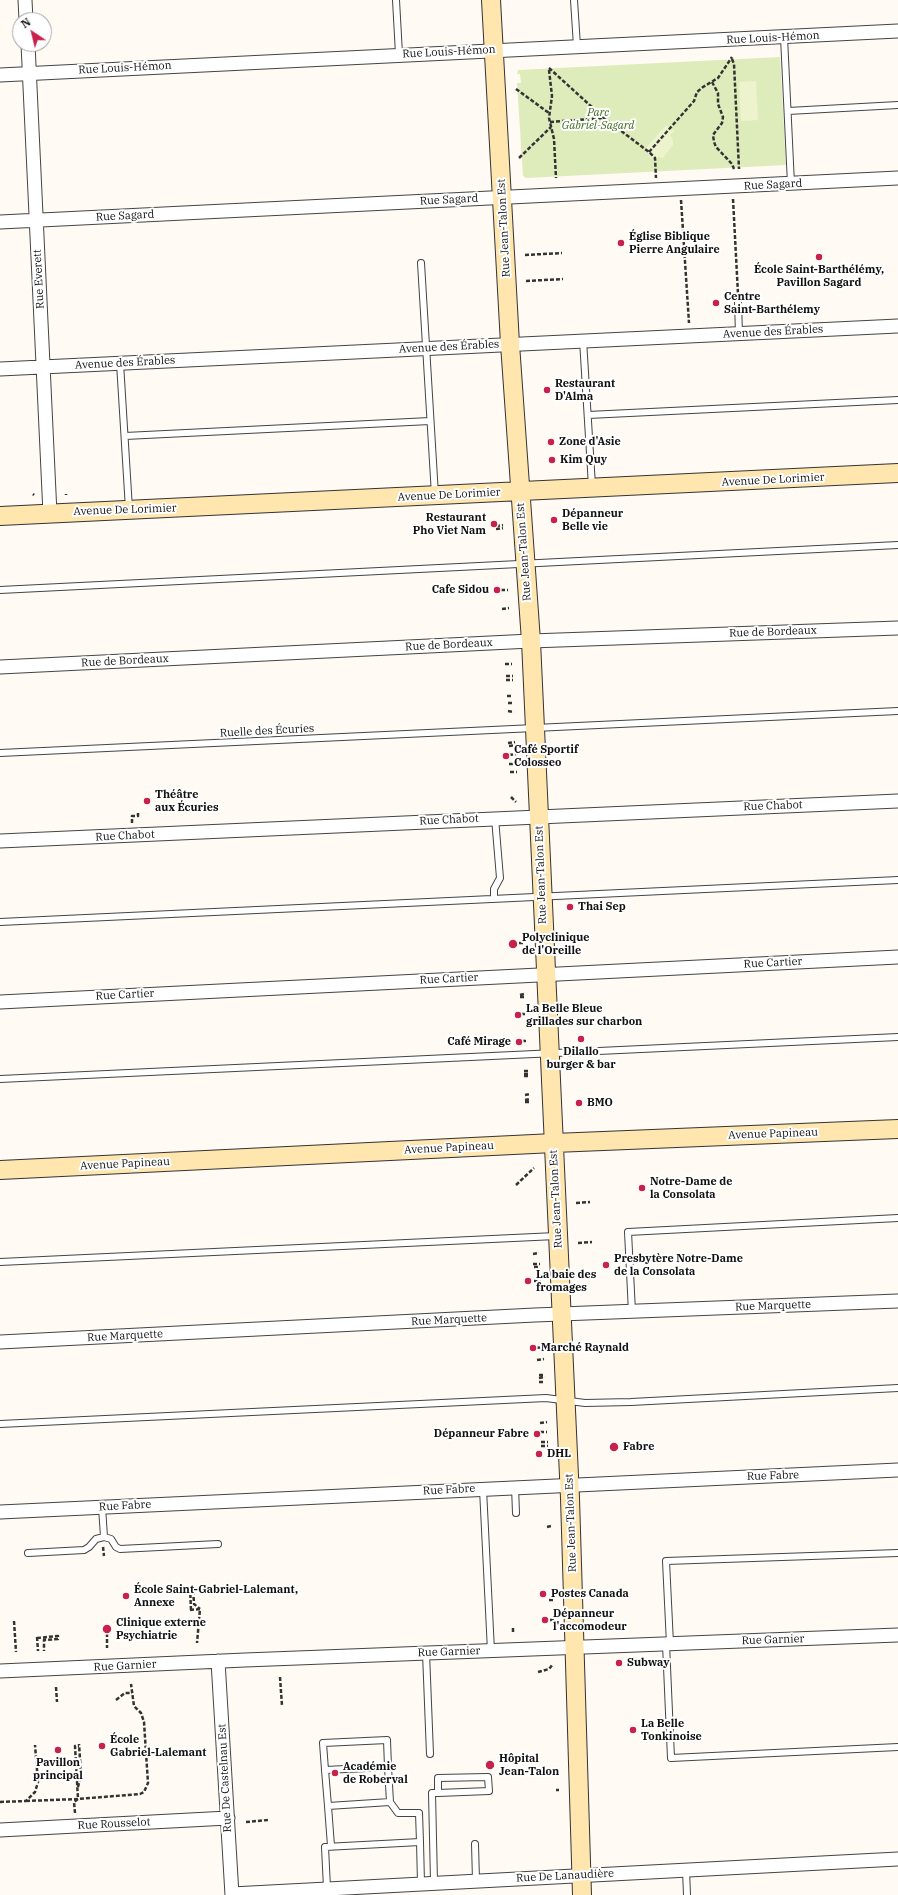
<!DOCTYPE html>
<html>
<head>
<meta charset="utf-8">
<style>
	body { margin:0 }
	#map { position:relative; width:898px; height:1895px; overflow:hidden; background:#fffbf4; font-family:"IBM Plex Serif",serif }
	canvas { display:block }
	.north { position:absolute; left:12px; top:12px; width:40px; height:40px; box-sizing:border-box; background:#fff; border:1px solid #a0a0a0; border-radius:50%; rotate:325deg; font-size:11px; font-weight:700; line-height:16px; text-align:center; color:#111 }
	.north::after { content:''; display:block; margin:auto; width:14px; height:18px; background:#c7224b; clip-path:polygon(50% 0,100% 100%,50% 72%,0 100%) }
</style>
</head>
<body>
<div id="map">
<canvas width="898" height="1895"></canvas>
<div class="north">N</div>
</div>
<script>
const g = document.querySelector('canvas').getContext('2d');
g.lineJoin = 'round';
function fill(path, color) { g.fillStyle = color; g.fill(path, 'evenodd'); }
const toPath = rows => new Path2D(rows.map(r => 'M' + r).join(''));
function stroke(path, color, width, dash) { g.strokeStyle = color; g.lineWidth = width; g.lineCap = dash ? 'butt' : 'round'; g.setLineDash(dash || []); g.stroke(path); }
function write(font, color, halo, rows, align = 'center') {
  g.font = font + ' "IBM Plex Serif",serif'; g.lineWidth = 4; g.setLineDash([]); g.textBaseline = 'middle'; g.strokeStyle = halo; g.fillStyle = color; for (const [text, x, y, turn = 0] of rows) {
    g.save(); g.translate(x, y); g.rotate((+turn || 0) * Math.PI / 180); g.textAlign = isNaN(turn) ? turn : align; if (halo) g.strokeText(text, 0, 0); g.fillText(text, 0, 0); g.restore();
  }
}
const green = toPath([
	[780,57,786,165,526,178,523,176,517,83,521,83,520,74,517,74,518,70]
]);
const pitch = toPath([
	[756,81,758,120,741,121,739,82],
	[666,125,674,131,670,135,673,140,673,145,663,158,659,157,651,159,645,149]
]);
const path = toPath([
	[732,59,734,64,739,169],
	[549,68,604,118,649,152,655,158,656,178],
	[549,70,552,96,549,118,554,139,556,178],
	[712,82,718,93,718,104,723,117,722,123,713,135,714,142,716,147,732,164,734,169],
	[516,89,549,113],
	[550,122,603,118],
	[649,152,694,101,697,92,703,87,718,78,732,57],
	[519,158,551,127],
	[733,199,738,294],
	[681,200,689,323],
	[525,255,562,253],
	[526,281,563,279],
	[33,494,34,495],
	[66,495,66,494],
	[496,526,503,525],
	[496,529,503,528],
	[501,590,508,590],
	[502,609,509,608],
	[505,664,512,664],
	[506,676,513,676],
	[506,680,513,680],
	[507,696,513,696],
	[508,703,513,703],
	[508,711,514,712],
	[508,743,515,742],
	[509,746,516,745],
	[509,755,516,754],
	[509,764,516,764],
	[510,772,517,772],
	[511,797,516,802],
	[132,823,132,816,138,816,138,811],
	[519,943,525,943],
	[520,995,524,994],
	[520,997,524,997],
	[521,1014,525,1014],
	[522,1041,527,1041],
	[524,1071,529,1071],
	[524,1074,529,1074],
	[524,1076,529,1076],
	[525,1095,530,1094],
	[525,1100,530,1099],
	[525,1102,530,1102],
	[516,1185,534,1168],
	[576,1203,590,1202],
	[578,1243,592,1242],
	[533,1254,539,1253],
	[533,1264,540,1264],
	[534,1267,540,1267],
	[534,1281,541,1281],
	[536,1348,544,1347],
	[537,1360,544,1359],
	[539,1375,545,1375],
	[539,1378,545,1377],
	[539,1382,545,1382],
	[540,1423,547,1422],
	[540,1432,547,1432],
	[541,1442,548,1442],
	[541,1446,548,1446],
	[547,1527,551,1526],
	[103,1547,104,1556],
	[549,1600,554,1600],
	[190,1610,200,1609,197,1643],
	[191,1610,190,1587,193,1587,194,1604,200,1609],
	[550,1620,555,1620],
	[14,1621,16,1652],
	[513,1628,513,1632],
	[107,1633,107,1648],
	[37,1637,38,1651],
	[37,1638,58,1636,58,1639,44,1640,44,1651],
	[538,1672,549,1669,553,1664],
	[280,1677,282,1706],
	[56,1687,57,1702],
	[116,1700,125,1693,132,1693],
	[78,1787,81,1774,79,1744],
	[556,1790,559,1790],
	[26,1801,78,1799,140,1794,144,1792,148,1783,144,1722,141,1713,134,1706,131,1684],
	[0,1802,26,1801,35,1792,38,1782,35,1745],
	[75,1813,74,1802,78,1799,75,1746,79,1746],
	[246,1822,268,1820]
]);
const lane = toPath([
	[396,0,399,54],
	[574,0,577,46],
	[784,37,791,184],
	[788,111,898,105],
	[421,263,435,495],
	[738,303,739,334],
	[583,340,592,486],
	[120,363,129,509],
	[588,415,898,400],
	[125,436,430,421],
	[0,590,898,545],
	[0,753,898,711],
	[494,899,494,889,500,878,495,818],
	[0,922,898,880],
	[0,1079,898,1037],
	[0,1262,556,1236],
	[632,1312,628,1232,898,1218],
	[0,1424,546,1398,585,1403,631,1402,898,1388],
	[515,1487,516,1513],
	[483,1489,491,1651],
	[102,1507,104,1537],
	[28,1553,84,1550,89,1547,96,1539,104,1537,111,1539,116,1547,120,1549,218,1544],
	[666,1644,671,1758,898,1747],
	[670,1644,666,1561,898,1553],
	[426,1653,430,1754],
	[325,1770,323,1743,387,1740,388,1767],
	[328,1806,325,1770,388,1767,390,1802],
	[420,1842,421,1883],
	[475,1844,476,1880],
	[686,1870,687,1895],
	[434,1882,432,1793,438,1793,489,1791,488,1777,438,1778,438,1793],
	[327,1888,325,1847,420,1842,419,1813,398,1813,390,1802,328,1806,331,1846]
]);
const street = toPath([
	[25,0,26,20],
	[28,44,50,514],
	[0,75,898,31],
	[0,222,898,178],
	[0,369,898,326],
	[0,667,531,641,898,628],
	[0,841,898,801],
	[0,1002,898,957],
	[0,1342,535,1315,898,1301],
	[0,1512,898,1470],
	[218,1661,232,1895],
	[0,1671,245,1660,898,1635],
	[0,1830,228,1818],
	[232,1894,898,1859]
]);
const secondary = toPath([
	[491,0,510,344,531,641,539,816,570,1498,582,1895],
	[0,516,898,473],
	[0,1170,554,1143,898,1129]
]);
const markers = [
	[621,243,4,"#c7224b"],
	[819,257,4,"#c7224b"],
	[716,303,4,"#c7224b"],
	[547,390,4,"#c7224b"],
	[551,442,4,"#c7224b"],
	[552,460,4,"#c7224b"],
	[554,520,4,"#c7224b"],
	[494,524,4,"#c7224b"],
	[497,590,4,"#c7224b"],
	[506,756,4,"#c7224b"],
	[147,801,4,"#c7224b"],
	[570,907,4,"#c7224b"],
	[513,944,5,"#c7224b"],
	[518,1015,4,"#c7224b"],
	[581,1039,4,"#c7224b"],
	[519,1042,4,"#c7224b"],
	[579,1103,4,"#c7224b"],
	[642,1188,4,"#c7224b"],
	[606,1265,4,"#c7224b"],
	[528,1281,4,"#c7224b"],
	[533,1348,4,"#c7224b"],
	[537,1434,4,"#c7224b"],
	[614,1447,5,"#c7224b"],
	[539,1454,4,"#c7224b"],
	[543,1594,4,"#c7224b"],
	[126,1596,4,"#c7224b"],
	[545,1620,4,"#c7224b"],
	[107,1629,5,"#c7224b"],
	[619,1663,4,"#c7224b"],
	[633,1730,4,"#c7224b"],
	[102,1746,4,"#c7224b"],
	[58,1750,4,"#c7224b"],
	[490,1765,5,"#c7224b"],
	[335,1773,4,"#c7224b"]
];
const streetNames = [
	["Rue Louis-Hémon",773,38,-3],
	["Rue Louis-Hémon",449,52,-3],
	["Rue Louis-Hémon",125,68,-3],
	["Rue Sagard",773,185,-3],
	["Rue Sagard",449,200,-3],
	["Rue Sagard",125,216,-3],
	["Rue Jean-Talon Est",504,228,-93],
	["Rue Everett",39,279,-93],
	["Avenue des Érables",773,332,-3],
	["Avenue des Érables",449,347,-3],
	["Avenue des Érables",125,363,-3],
	["Avenue De Lorimier",773,480,-3],
	["Avenue De Lorimier",449,495,-3],
	["Avenue De Lorimier",125,510,-2],
	["Rue Jean-Talon Est",524,552,-94],
	["Rue de Bordeaux",773,632,-2],
	["Rue de Bordeaux",449,645,-3],
	["Rue de Bordeaux",125,661,-3],
	["Ruelle des Écuries",267,731,-3],
	["Rue Chabot",773,806,-2],
	["Rue Chabot",449,820,-3],
	["Rue Chabot",125,836,-3],
	["Rue Jean-Talon Est",541,875,-92],
	["Rue Cartier",773,963,-3],
	["Rue Cartier",449,979,-3],
	["Rue Cartier",125,995,-3],
	["Avenue Papineau",773,1134,-2],
	["Avenue Papineau",449,1148,-3],
	["Avenue Papineau",125,1164,-3],
	["Rue Jean-Talon Est",556,1199,-93],
	["Rue Marquette",773,1306,-2],
	["Rue Marquette",449,1320,-3],
	["Rue Marquette",125,1336,-3],
	["Rue Fabre",773,1476,-2],
	["Rue Fabre",449,1490,-3],
	["Rue Fabre",125,1506,-3],
	["Rue Jean-Talon Est",571,1523,-92],
	["Rue Garnier",773,1640,-2],
	["Rue Garnier",449,1652,-2],
	["Rue Garnier",125,1666,-3],
	["Rue De Castelnau Est",225,1778,-93],
	["Rue Rousselot",114,1824,-3],
	["Rue De Lanaudière",565,1876,-3]
];
const parkNames = [
	["Parc",598,113],
	["Gabriel-Sagard",598,126]
];
const poiNames = [
	["Église Biblique",629,237],
	["Pierre Angulaire",629,250],
	["École Saint-Barthélémy,",819,270,"center"],
	["Pavillon Sagard",819,283,"center"],
	["Centre",724,297],
	["Saint-Barthélemy",724,310],
	["Restaurant",555,384],
	["D'Alma",555,397],
	["Zone d'Asie",559,442],
	["Kim Quy",560,460],
	["Dépanneur",562,514],
	["Belle vie",562,527],
	["Restaurant",486,518,"right"],
	["Pho Viet Nam",486,531,"right"],
	["Cafe Sidou",489,590,"right"],
	["Café Sportif",514,750],
	["Colosseo",514,763],
	["Théâtre",155,795],
	["aux Écuries",155,808],
	["Thai Sep",578,907],
	["Polyclinique",522,938],
	["de l'Oreille",522,951],
	["La Belle Bleue",526,1009],
	["grillades sur charbon",526,1022],
	["Café Mirage",511,1042,"right"],
	["Dilallo",581,1052,"center"],
	["burger & bar",581,1065,"center"],
	["BMO",587,1103],
	["Notre-Dame de",650,1182],
	["la Consolata",650,1195],
	["Presbytère Notre-Dame",614,1259],
	["de la Consolata",614,1272],
	["La baie des",536,1275],
	["fromages",536,1288],
	["Marché Raynald",541,1348],
	["Dépanneur Fabre",529,1434,"right"],
	["Fabre",623,1447],
	["DHL",547,1454],
	["École Saint-Gabriel-Lalemant,",134,1590],
	["Annexe",134,1603],
	["Postes Canada",551,1594],
	["Dépanneur",553,1614],
	["l'accomodeur",553,1627],
	["Clinique externe",116,1623],
	["Psychiatrie",116,1636],
	["Subway",627,1663],
	["La Belle",641,1724],
	["Tonkinoise",641,1737],
	["École",110,1740],
	["Gabriel-Lalemant",110,1753],
	["Hôpital",499,1759],
	["Jean-Talon",499,1772],
	["Pavillon",58,1763,"center"],
	["principal",58,1776,"center"],
	["Académie",343,1767],
	["de Roberval",343,1780]
];
fill(green, '#deecbb');
fill(pitch, '#edf3cd');
stroke(lane, '#444', 8);
stroke(street, '#444', 15);
stroke(secondary, '#333', 20);
stroke(path, '#333', 2.5, [4, 2]);
stroke(lane, '#fff', 6);
stroke(street, '#fff', 13);
stroke(secondary, '#ffe6af', 18);
for (const [x, y, r, color] of markers) { const dot = new Path2D(); dot.arc(x, y, r, 0, 2 * Math.PI); g.fillStyle = color; g.fill(dot); stroke(dot, '#fff', 1.5); }
write('11px', '#111', '#fff', streetNames);
write('italic 11px', '#3d6c1d', '#fff', parkNames);
write('bold 11px', '#111', '#fff', poiNames, 'left');
</script>
</body>
</html>
